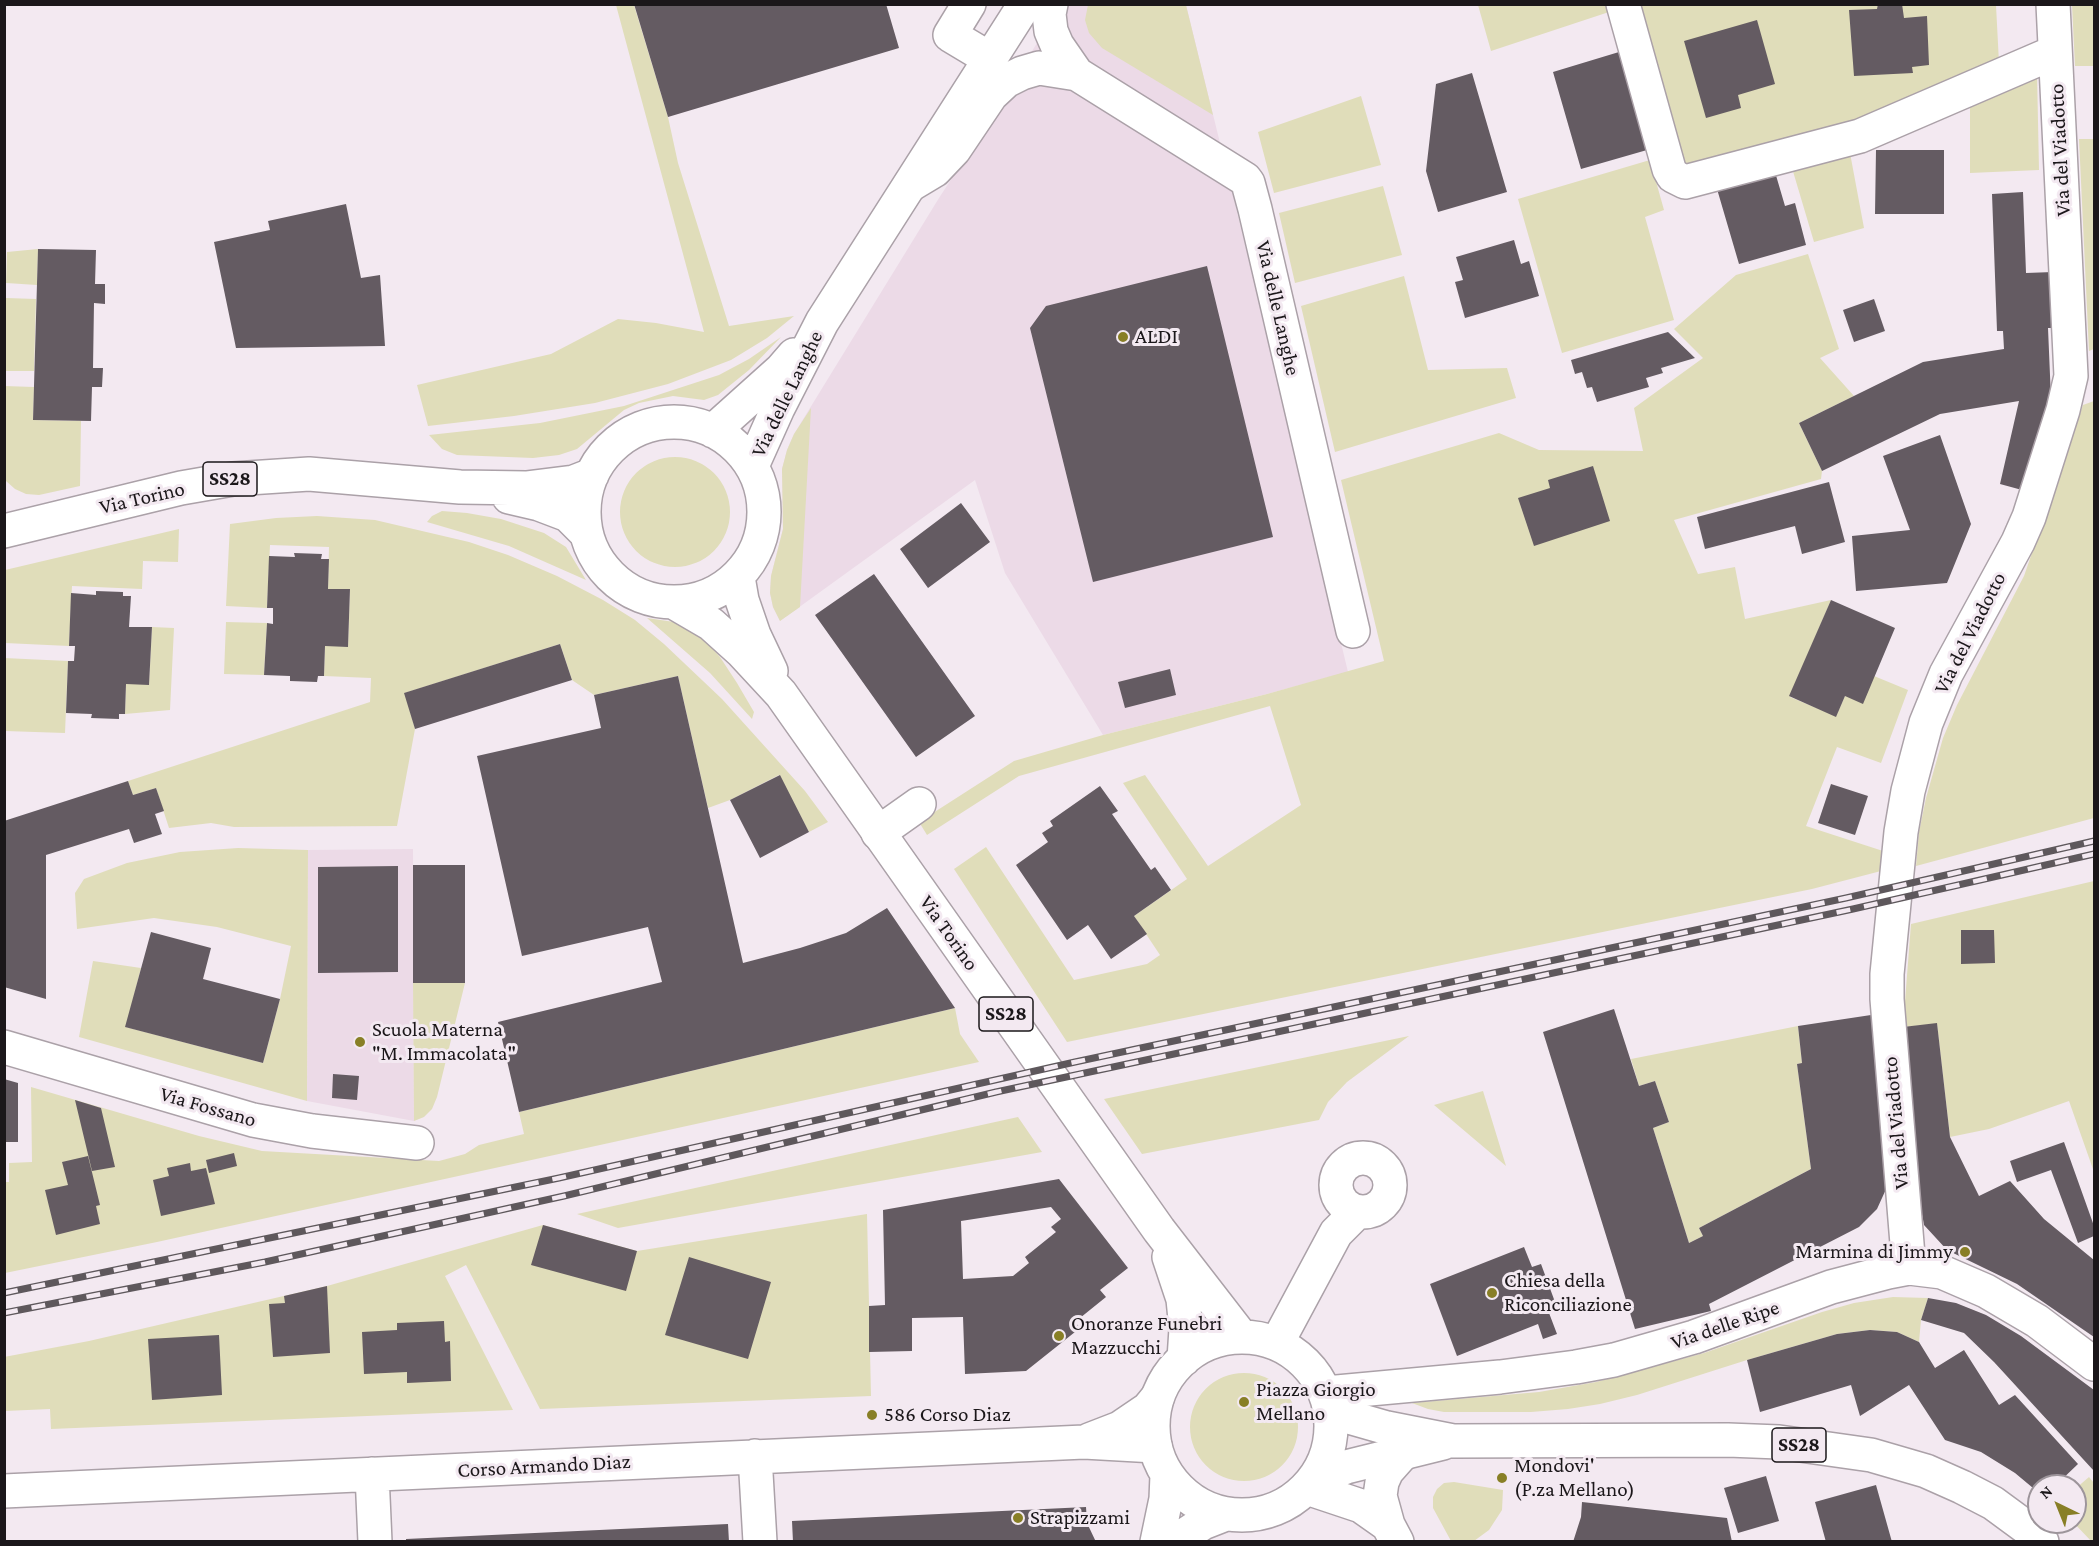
<!DOCTYPE html>
<html>
<head>
<meta charset="utf-8">
<style>
	body { margin:0 }
	#map { position:relative; width:2099px; height:1546px; overflow:hidden; background:#f3e9f1; font-family:"Crimson Pro",serif }
	canvas { display:block }
	.frame { position:absolute; inset:0; border:6px solid #1b171a; pointer-events:none }
	.north { position:absolute; left:2027px; top:1474px; width:60px; height:60px; box-sizing:border-box; background:#f3e9f1; border:2px solid #9d959b; border-radius:50%; rotate:317deg; font-size:16px; font-weight:700; line-height:24px; text-align:center; color:#1b171a }
	.north::after { content:''; display:block; margin:auto; width:21px; height:27px; background:#887f26; clip-path:polygon(50% 0,100% 100%,50% 72%,0 100%) }
</style>
</head>
<body>
<div id="map">
<canvas width="2099" height="1546"></canvas>
<div class="frame"></div>
<div class="north">N</div>
</div>
<script>
const g = document.querySelector('canvas').getContext('2d');
g.lineJoin = 'round';
function fill(path, color) { g.fillStyle = color; g.fill(path, 'evenodd'); }
const toPath = rows => new Path2D(rows.map(r => 'M' + r).join(''));
function stroke(path, color, width, dash) { g.strokeStyle = color; g.lineWidth = width; g.lineCap = dash ? 'butt' : 'round'; g.setLineDash(dash || []); g.stroke(path); }
function write(font, color, halo, rows, align = 'center') {
  g.font = font + ' "Crimson Pro",serif'; g.lineWidth = 6; g.setLineDash([]); g.textBaseline = 'middle'; g.strokeStyle = halo; g.fillStyle = color; for (const [text, x, y, turn = 0] of rows) {
    g.save(); g.translate(x, y); g.rotate((+turn || 0) * Math.PI / 180); g.textAlign = isNaN(turn) ? turn : align; if (halo) g.strokeText(text, 0, 0); g.fillText(text, 0, 0); g.restore();
  }
}
const built = toPath([
	[1060,5,1186,5,1255,285,1348,672,1267,694,1103,735,1005,573,975,480,780,621,773,607,770,593,771,576,783,529,782,469,787,450,794,434,939,198,997,109],
	[413,849,414,1121,307,1101,308,850]
]);
const green = toPath([
	[616,5,634,5,668,117,678,163,729,326,794,316,767,338,731,360,668,384,595,403,514,416,428,426,417,385,551,354,618,319,656,323,704,332],
	[1088,5,1186,5,1213,115,1102,48,1089,33,1085,20],
	[1478,5,1607,5,1609,12,1491,51],
	[1640,5,1996,5,1999,63,1859,126,1687,171],
	[2072,5,2094,5,2094,66,2075,66],
	[2037,73,2039,170,1970,173,1970,102],
	[1361,96,1381,165,1274,193,1258,132],
	[2079,139,2094,139,2094,349,2089,351],
	[1850,153,1864,228,1814,242,1792,168],
	[1650,160,1664,210,1645,217,1674,320,1562,353,1518,199],
	[1383,186,1402,255,1295,283,1279,213],
	[38,249,37,285,6,283,7,252],
	[1808,254,1839,349,1820,358,1854,396,1799,423,1822,471,1821,479,1674,520,1698,574,1735,567,1745,619,1831,600,1790,697,1836,716,1845,696,1874,676,1908,690,1881,763,1837,747,1806,826,1883,851,1881,871,1812,889,1067,1042,954,869,986,847,1074,980,1147,964,1160,955,1134,916,1187,879,1123,783,1145,775,1208,866,1301,805,1270,706,1019,776,927,835,919,822,1014,761,1103,735,1267,694,1384,661,1341,480,1499,433,1539,450,1643,451,1634,408,1703,358,1674,329,1736,275],
	[1404,276,1428,370,1507,368,1516,398,1335,452,1301,306],
	[6,298,36,299,34,371,5,371],
	[781,337,749,370,718,395,704,400,673,396,639,403,624,410,577,449,559,455,533,458,457,455,442,449,429,435,540,423,624,406,719,375,749,359],
	[4,386,34,387,33,420,81,421,80,486,39,495,26,494,15,489,6,481,4,477],
	[2094,401,2094,818,1916,866,1919,832,1926,798,1943,738,1957,705,2024,576,2083,405],
	[811,408,800,607,780,621,773,607,770,593,771,576,783,529,782,469,787,450,794,434],
	'620 512a55 55 0 1 1 110 0a55 55 0 1 1-110 0Z',
	[442,511,467,513,501,519,544,533,566,547,586,580,509,546,427,522,432,516],
	[317,516,375,520,469,542,508,555,557,576,603,600,635,620,664,644,722,699,805,791,828,822,809,832,779,775,730,800,708,808,678,676,594,695,572,680,560,644,405,693,415,729,397,826,234,827,211,823,169,828,156,788,133,795,128,781,370,702,371,678,324,676,325,646,348,646,350,590,328,589,329,547,270,545,267,608,226,606,230,524,276,518],
	[179,529,178,562,143,561,142,589,72,586,69,646,5,643,5,570],
	[647,618,674,622,685,626,706,641,720,657,737,683,754,712,752,719,710,673],
	[226,622,267,623,264,675,224,674],
	[152,627,174,628,170,710,125,714,126,684,149,684],
	[4,658,68,661,65,733,5,731],
	[238,848,308,850,307,1101,79,1037,93,961,141,968,126,1027,263,1063,280,999,291,946,217,927,154,918,77,929,75,893,84,879,127,863,180,852],
	[2094,881,2094,1172,2069,1101,1989,1129,1950,1137,1937,1024,1903,1027,1911,924],
	[413,983,465,983,437,1097,432,1109,424,1117,414,1121],
	[955,1008,960,1034,979,1062,157,1242,5,1273,5,1182,9,1182,9,1163,32,1162,31,1087,199,1136,262,1151,439,1161,465,1154,479,1145,524,1134,519,1112],
	[1798,1026,1802,1063,1797,1064,1811,1169,1699,1228,1703,1236,1689,1243,1653,1128,1669,1122,1655,1081,1639,1086,1631,1059],
	[1409,1036,1347,1082,1328,1102,1319,1120,1142,1154,1104,1099],
	[1483,1091,1506,1166,1434,1105],
	[1018,1117,1042,1152,618,1228,577,1214],
	[867,1214,871,1396,540,1409,466,1265,445,1276,513,1410,51,1429,50,1409,5,1411,4,1357,89,1341,327,1286,543,1225,637,1251],
	[1893,1297,1928,1298,1921,1320,1919,1342,1897,1332,1870,1330,1837,1334,1747,1360,1637,1395,1600,1404,1568,1409,1531,1412,1444,1412,1428,1409,1412,1403,1539,1392,1596,1382,1704,1353,1822,1312,1854,1303],
	'1190 1427a54 54 0 1 1 108 0a54 54 0 1 1-108 0Z',
	[2089,1477,2094,1483,2094,1541,2091,1541,2073,1522,2075,1522,2075,1489],
	[1454,1482,1503,1490,1502,1510,1489,1530,1474,1541,1451,1541,1433,1508,1433,1497,1437,1489,1444,1483]
]);
const building = toPath([
	[634,4,886,4,899,48,668,117],
	[1878,4,1902,4,1904,18,1927,16,1929,65,1912,67,1913,73,1854,76,1849,10,1877,9],
	[1757,20,1775,84,1738,95,1741,108,1706,118,1684,41],
	[1619,52,1647,150,1581,169,1553,72],
	[1472,73,1507,192,1438,212,1426,171,1436,84],
	[1876,150,1944,150,1944,214,1875,214],
	[1775,172,1785,206,1795,203,1806,245,1739,264,1717,189],
	[2023,192,2026,273,2053,272,2055,328,2048,328,2051,399,2022,490,2000,484,2019,401,1940,414,1822,471,1799,423,1923,362,2004,349,2003,331,1997,331,1992,194],
	[346,204,361,278,380,275,385,346,236,348,214,242,270,230,268,221],
	[1514,240,1521,264,1529,261,1539,296,1465,318,1455,282,1463,280,1456,257],
	[38,249,96,250,95,284,105,284,105,304,94,303,93,368,103,368,102,387,92,387,91,421,33,420],
	[1207,266,1273,537,1093,582,1030,328,1046,306],
	[1874,299,1885,331,1854,342,1843,310],
	[1668,332,1695,358,1661,368,1663,373,1646,378,1649,387,1597,402,1592,387,1587,388,1582,372,1575,374,1571,360],
	[1940,435,1971,524,1947,583,1856,591,1852,536,1910,530,1883,456],
	[1593,466,1610,521,1534,546,1518,498,1550,488,1548,480],
	[1829,482,1845,542,1802,554,1795,526,1705,549,1697,517],
	[961,503,990,542,928,588,900,549],
	[294,553,322,554,321,559,329,559,328,589,350,589,348,647,325,646,324,676,318,676,317,682,290,681,290,676,264,675,267,623,273,624,273,608,267,608,269,556,295,557],
	[874,574,975,716,916,757,815,615],
	[96,591,123,592,123,596,131,596,129,627,152,627,149,685,126,684,125,714,119,714,119,719,91,718,92,714,66,713,68,661,74,661,75,646,69,646,71,593,96,595],
	[1831,600,1895,628,1863,704,1845,696,1836,717,1789,696],
	[560,644,572,680,415,729,404,693],
	[1170,669,1176,695,1125,708,1118,682],
	[678,676,743,963,800,948,846,933,887,908,955,1008,519,1112,498,1022,662,982,648,927,522,956,477,756,601,728,594,695],
	[780,775,809,832,760,858,730,800],
	[128,781,133,795,156,788,164,811,155,814,162,834,134,843,129,829,46,855,46,999,4,987,4,821],
	[1831,784,1868,796,1855,835,1818,823],
	[1100,786,1118,811,1112,814,1151,870,1155,867,1171,890,1134,916,1147,934,1111,959,1088,925,1067,940,1016,865,1048,842,1042,833,1053,826,1050,821],
	[413,865,465,865,465,983,413,983],
	[398,866,398,972,318,973,318,867],
	[1961,930,1994,930,1995,963,1961,964],
	[151,932,211,948,203,979,280,999,263,1063,125,1027],
	[1614,1009,1639,1086,1655,1081,1669,1122,1653,1128,1689,1243,1703,1236,1699,1228,1811,1169,1797,1064,1802,1063,1798,1026,1871,1015,1887,1187,1877,1209,1859,1227,1709,1304,1711,1311,1635,1329,1543,1032],
	[1937,1023,1950,1137,1979,1196,2010,1181,2044,1219,2094,1260,2094,1337,2017,1284,1947,1250,1924,1225,1918,1193,1916,1141,1903,1027],
	[333,1074,359,1076,357,1100,332,1098],
	[4,1079,18,1083,18,1142,4,1142],
	[75,1100,101,1108,115,1167,92,1171],
	[2064,1142,2094,1226,2094,1236,2078,1243,2051,1170,2017,1182,2010,1161],
	[234,1153,237,1166,209,1173,206,1160],
	[88,1156,100,1205,96,1206,100,1224,56,1235,45,1190,68,1185,62,1162],
	[190,1163,191,1171,206,1168,215,1204,161,1216,153,1180,169,1176,167,1168],
	[1059,1179,1128,1268,1100,1290,1106,1297,1075,1322,1080,1328,1026,1371,965,1374,963,1317,912,1318,912,1351,869,1352,869,1306,885,1305,883,1210],
	[1051,1207,1061,1219,1051,1227,1056,1232,1025,1257,1029,1263,1013,1276,963,1279,961,1221],
	[543,1225,637,1251,626,1291,531,1265],
	[1524,1247,1532,1267,1541,1264,1555,1302,1546,1305,1557,1334,1543,1339,1538,1324,1457,1356,1430,1284],
	[689,1257,771,1282,748,1359,665,1335],
	[327,1286,330,1353,273,1357,269,1304,285,1303,284,1296],
	[1928,1298,1956,1303,1986,1315,2021,1336,2094,1390,2094,1471,1994,1362,1964,1333,1921,1320],
	[444,1321,445,1342,450,1341,451,1381,407,1383,407,1372,364,1374,362,1332,397,1330,397,1323],
	[1870,1330,1897,1332,1919,1342,1935,1368,1964,1350,1999,1405,2015,1395,2078,1464,2055,1486,2039,1486,2039,1493,2015,1473,1981,1452,1945,1440,1909,1385,1860,1416,1851,1385,1760,1412,1747,1360,1837,1334],
	[219,1335,222,1395,152,1400,148,1339],
	[1766,1476,1779,1521,1738,1533,1724,1488],
	[1876,1485,1892,1542,1826,1542,1815,1502],
	[1582,1502,1727,1518,1732,1542,1573,1542,1581,1517],
	[1086,1507,1087,1523,1096,1542,793,1542,792,1521],
	[728,1524,729,1542,406,1542,406,1539]
]);
const minor = toPath([
	[969,4,950,35,990,59],
	[1051,4,1049,14,1051,31,1057,45,1077,74],
	[1623,4,1669,169,1673,176,1685,182,1860,136,2055,52],
	[910,185,935,170,954,150,991,95,1006,81,1022,73,1039,68,1077,74,1245,179,1248,183,1255,209,1353,631],
	[878,833,919,804],
	[4,1047,253,1120,312,1131,417,1143],
	'1336 1185a27 27 0 1 1 54 0a27 27 0 1 1-54 0Z',
	[1909,1268,1887,999,1887,974,1901,832,1908,791,1926,723,1946,674,2018,542,2029,517,2063,410,2071,376,2053,4],
	[1277,1343,1336,1233,1357,1212],
	[1326,1393,1500,1377,1576,1367,1614,1360,1694,1337,1831,1287,1888,1272,1909,1268,1942,1272,1986,1291,2037,1321,2094,1364],
	[1089,1440,1120,1428,1148,1409,1157,1398],
	[755,1456,760,1542],
	[372,1474,375,1542],
	[1307,1488,1361,1506,1388,1525],
	[4,1491,1084,1442,1155,1446],
	[1397,1542,1388,1525,1380,1496,1382,1482,1387,1471,1403,1453]
]);
const major = toPath([
	'584 512a90 90 0 1 1 180 0a90 90 0 1 1-180 0Z',
	[713,431,781,370,794,355],
	[752,466,778,408,822,322,1025,4],
	[509,497,539,504,568,515,586,533],
	[4,531,181,488,233,479,309,474,460,487,526,488,574,482,592,475],
	[738,577,742,600,754,635,771,671],
	[675,603,711,624,742,652,781,694,1159,1230,1241,1336],
	[1169,1257,1183,1299,1186,1329,1184,1359],
	'1153 1426a89 89 0 1 1 178 0a89 89 0 1 1-178 0Z',
	[1331,1409,1352,1418,1387,1428,1453,1441,1728,1440,1779,1442,1871,1455,1926,1471,1962,1487,1993,1503,2027,1528,2042,1542],
	[1315,1479,1346,1467,1443,1443],
	[1157,1542,1166,1499,1167,1475],
	[1174,1542,1203,1523,1226,1514]
]);
const rail = toPath([
	[4,1293,559,1178,1075,1062,1846,898,2094,841],
	[4,1313,265,1262,564,1196,996,1092,1853,909,2094,854]
]);
const markers = [
	[1123,337,6,"#887f26"],
	[360,1042,6,"#887f26"],
	[1965,1252,6,"#887f26"],
	[1492,1293,6,"#887f26"],
	[1059,1336,6,"#887f26"],
	[1244,1402,6,"#887f26"],
	[872,1415,6,"#887f26"],
	[1502,1478,6,"#887f26"],
	[1018,1518,6,"#887f26"]
];
const shields = [
	[230,479,54],
	[1006,1014,54],
	[1799,1445,54]
];
const shieldNames = [
	["SS28",230,479],
	["SS28",1006,1014],
	["SS28",1799,1445]
];
const streetNames = [
	["Via del Viadotto",2060,150,-93],
	["Via delle Langhe",1278,308,77],
	["Via delle Langhe",787,394,-64],
	["Via Torino",142,498,-13],
	["Via del Viadotto",1970,633,-63],
	["Via Torino",949,933,55],
	["Via Fossano",208,1107,16],
	["Via del Viadotto",1896,1123,-95],
	["Via delle Ripe",1725,1325,-19],
	["Corso Armando Diaz",544,1466,-3]
];
const poiNames = [
	["ALDI",1135,337],
	["Scuola Materna",372,1030],
	["\"M. Immacolata\"",372,1054],
	["Marmina di Jimmy",1953,1252,"right"],
	["Chiesa della",1504,1281],
	["Riconciliazione",1504,1305],
	["Onoranze Funebri",1071,1324],
	["Mazzucchi",1071,1348],
	["Piazza Giorgio",1256,1390],
	["Mellano",1256,1414],
	["586 Corso Diaz",884,1415],
	["Mondovi'",1514,1466],
	["(P.za Mellano)",1514,1490],
	["Strapizzami",1030,1518]
];
fill(built, '#ecdae7');
fill(green, '#e0ddba');
fill(building, '#645b62');
stroke(minor, '#aba1a8', 36);
stroke(major, '#aba1a8', 36);
stroke(minor, '#fff', 33);
stroke(major, '#fff', 33);
stroke(rail, '#5e585c', 7);
stroke(rail, '#f3e9f1', 4.5, [14]);
for (const [x, y, r, color] of markers) { const dot = new Path2D(); dot.arc(x, y, r, 0, 2 * Math.PI); g.fillStyle = color; g.fill(dot); stroke(dot, '#f3e9f1', 2); }
for (const [x, y, w] of shields) { const box = new Path2D(); box.roundRect(x - w / 2, y - 17, w, 34, 4.5); g.fillStyle = '#f3e9f1'; g.fill(box); stroke(box, '#1b171a', 1.5); }
write('bold 20px', '#1b171a', null, shieldNames);
write('21px', '#1b171a', '#f3e9f1', streetNames);
write('21px', '#1b171a', '#f3e9f1', poiNames, 'left');
</script>
</body>
</html>
